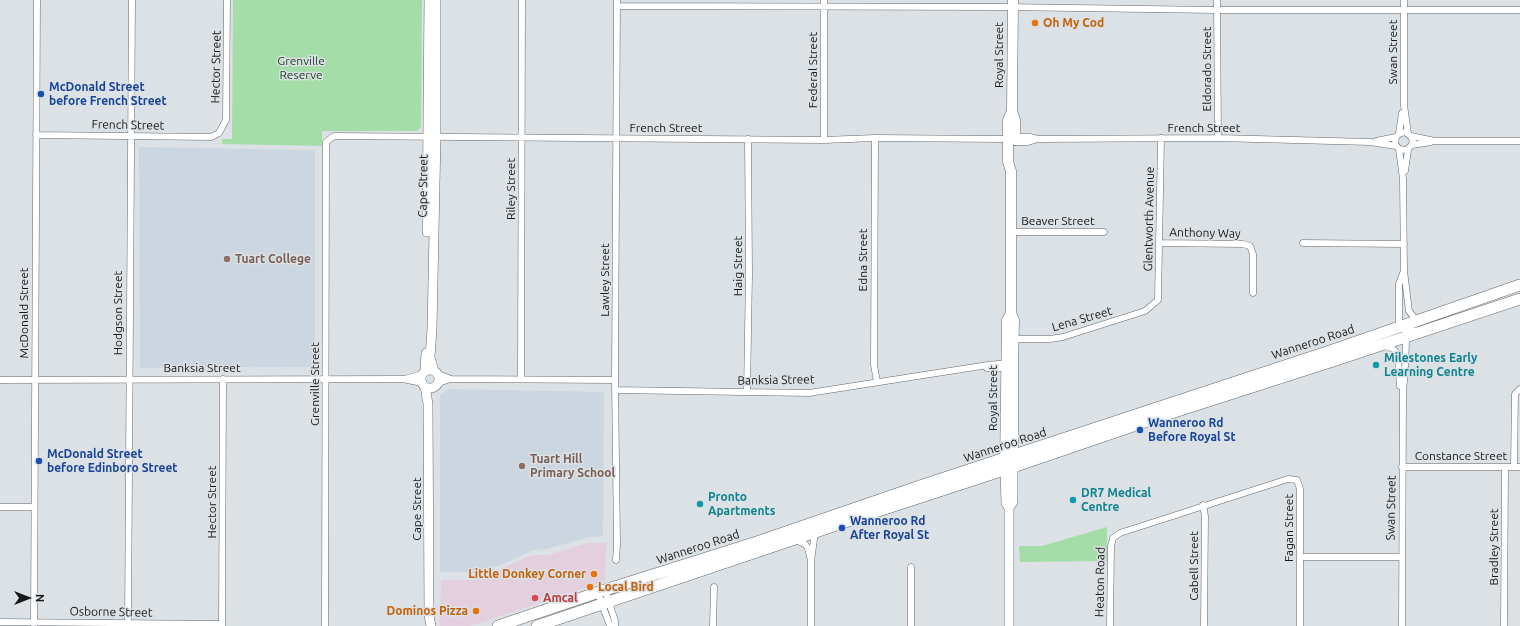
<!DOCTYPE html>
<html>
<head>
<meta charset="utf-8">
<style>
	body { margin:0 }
	#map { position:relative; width:1520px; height:626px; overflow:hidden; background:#dce1e5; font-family:Ubuntu,sans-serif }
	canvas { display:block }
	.north { position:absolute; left:8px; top:578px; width:40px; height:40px; -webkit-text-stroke:3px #dce1e5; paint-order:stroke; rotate:90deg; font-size:11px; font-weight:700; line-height:16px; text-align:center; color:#161819 }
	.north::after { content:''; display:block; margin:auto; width:14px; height:18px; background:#161819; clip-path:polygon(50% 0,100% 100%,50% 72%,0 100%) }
</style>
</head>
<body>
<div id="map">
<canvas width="1520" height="626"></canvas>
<div class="north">N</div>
</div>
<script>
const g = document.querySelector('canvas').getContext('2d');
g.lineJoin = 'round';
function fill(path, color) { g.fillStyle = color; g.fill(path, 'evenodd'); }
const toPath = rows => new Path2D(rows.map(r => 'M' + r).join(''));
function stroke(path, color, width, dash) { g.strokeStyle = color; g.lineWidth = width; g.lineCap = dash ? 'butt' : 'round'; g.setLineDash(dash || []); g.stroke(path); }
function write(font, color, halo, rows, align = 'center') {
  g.font = font + ' Ubuntu,sans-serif'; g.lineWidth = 3; g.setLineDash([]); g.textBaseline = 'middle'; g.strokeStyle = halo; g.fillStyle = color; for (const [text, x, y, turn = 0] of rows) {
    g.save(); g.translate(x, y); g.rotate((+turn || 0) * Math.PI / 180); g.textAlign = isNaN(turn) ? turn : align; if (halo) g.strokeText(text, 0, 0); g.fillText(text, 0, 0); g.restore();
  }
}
const commercial = toPath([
	[587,543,606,543,605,581,470,626,440,626,441,580,476,580,532,555,548,555]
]);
const built = toPath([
	[139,147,315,150,315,367,140,368],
	[448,389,604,392,603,536,590,537,546,549,533,550,510,561,480,572,440,572,440,396]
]);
const green = toPath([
	[233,0,422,0,421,127,417,131,322,131,322,146,222,144,222,139,232,139],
	[1107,527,1107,561,1020,562,1019,546,1042,546]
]);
const street = toPath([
	[1217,0,1218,138],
	[1404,0,1404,105,1408,134],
	[618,6,1003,7,1217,10,1520,10],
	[1399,134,1402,113],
	[36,135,211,137,219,133,226,120,227,0],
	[1411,136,1435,141,1520,141],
	[1013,137,1030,137,1038,139,1218,138,1370,142,1396,146],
	[875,138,874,365,877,382],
	[824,140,824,0],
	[1376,141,1396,137,1399,134,1405,132,1408,134,1412,138,1413,142,1411,146,1406,150,1399,149,1395,144,1396,137],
	[1412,145,1431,142],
	[1399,149,1403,179,1404,271,1409,311,1417,321],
	[1405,171,1408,150],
	[1012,232,1104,232],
	[1160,243,1243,244,1250,246,1253,254,1253,293],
	[1303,243,1404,244],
	[1403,273,1399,284,1399,323,1400,327,1403,329,1417,331],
	[1012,339,1050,339,1063,337,1145,311,1158,300,1161,138],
	[1385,346,1392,348,1396,352,1398,358,1400,386],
	[987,368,1009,368],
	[438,374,451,379],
	[405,379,422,374],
	[521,379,522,0],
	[0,380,403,379,422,383],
	[438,383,451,379,615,380],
	[615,390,809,393,988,365,1009,363],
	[747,392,749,274,748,139],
	[1402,467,1520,467],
	[1514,467,1515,394,1520,389],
	[1203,505,1205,516,1204,626],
	[0,507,34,507],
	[795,540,805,544,808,548,810,557],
	[1300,557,1402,557],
	[616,560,617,544,615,380,617,0],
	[605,590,615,621,615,626],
	[598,593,610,626],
	[0,622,222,624],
	[34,626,37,0],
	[128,626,132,0],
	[222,626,223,379],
	[325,626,326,142,334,136,824,140,875,138,1002,139,1008,139,1015,142,1028,142,1038,139],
	[713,626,714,587],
	[811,626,811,561,815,532],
	[911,626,911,567],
	[1110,626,1111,546,1113,538,1120,533,1288,479,1297,480,1300,489,1300,626],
	[1402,626,1403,391,1405,371,1406,340,1404,337],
	[1504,626,1505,468]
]);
const secondary = toPath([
	[427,232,429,0],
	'421 379a9 9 0 1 1 18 0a9 9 0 1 1-18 0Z',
	[425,371,426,353],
	[434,371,430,357,432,329,436,136,436,0],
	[425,386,428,404,429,615,431,626],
	[1005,470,1006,503,1009,508],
	[1009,626,1009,508,1013,502,1013,467]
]);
const primary = toPath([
	[1013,0,1012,111,1015,120,1015,140],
	[1012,111,1008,120,1008,162,1011,171,1011,313,1014,320,1013,363,1013,463],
	[1005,466,1007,320,1011,313]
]);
const highway = toPath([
	[498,626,605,590,757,542,923,485,1333,350,1520,285],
	[537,626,869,514,1013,467,1171,413,1336,360,1520,299]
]);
const markers = [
	[1035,23,4,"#e8710a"],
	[41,94,4,"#1a4fb4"],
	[227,259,4,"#8d6e63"],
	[1376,365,4,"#0f9aa8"],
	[1140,430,4,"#1a4fb4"],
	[39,461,4,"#1a4fb4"],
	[522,466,4,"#8d6e63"],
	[1073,500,4,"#0f9aa8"],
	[700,504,4,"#0f9aa8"],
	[842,528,4,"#1a4fb4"],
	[594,574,4,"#e8710a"],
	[590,587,4,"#e8710a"],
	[535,598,4,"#e0444e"],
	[476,611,4,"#e8710a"]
];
const foodNames = [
	["Oh My Cod",1043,23],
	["Little Donkey Corner",586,574,"right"],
	["Local Bird",598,587],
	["Dominos Pizza",468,611,"right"]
];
const streetNames = [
	["Swan Street",1393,52,-90],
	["Royal Street",999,55,-90],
	["Hector Street",216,67,-89],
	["Eldorado Street",1207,69,-90],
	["Federal Street",813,70,-90],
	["French Street",128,125,1],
	["French Street",666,128],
	["French Street",1204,128],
	["Cape Street",423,186,-89],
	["Riley Street",511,189,-90],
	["Glentworth Avenue",1149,219,-89],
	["Beaver Street",1058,221],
	["Anthony Way",1205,233,1],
	["Edna Street",863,260,-90],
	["Haig Street",738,266,-90],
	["Lawley Street",605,280,-90],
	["McDonald Street",24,313,-90],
	["Hodgson Street",118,313,-90],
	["Lena Street",1082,319,-16],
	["Wanneroo Road",1313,342,-18],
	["Banksia Street",202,368],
	["Banksia Street",776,380,-1],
	["Grenville Street",315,384,-90],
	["Royal Street",993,398,-90],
	["Wanneroo Road",1005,445,-18],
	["Constance Street",1461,456],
	["Hector Street",212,502,-90],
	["Swan Street",1391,508,-89],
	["Cape Street",417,509,-90],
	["Fagan Street",1289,528,-90],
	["Wanneroo Road",698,547,-18],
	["Bradley Street",1494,547,-90],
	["Cabell Street",1194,566,-90],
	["Heaton Road",1100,582,-89],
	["Osborne Street",111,612,1]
];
const parkNames = [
	["Grenville",301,61],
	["Reserve",301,75]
];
const transitNames = [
	["McDonald Street",49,87],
	["before French Street",49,101],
	["Wanneroo Rd",1148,423],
	["Before Royal St",1148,437],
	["McDonald Street",47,454],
	["before Edinboro Street",47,468],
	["Wanneroo Rd",850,521],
	["After Royal St",850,535]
];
const educationNames = [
	["Tuart College",235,259],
	["Tuart Hill",530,459],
	["Primary School",530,473]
];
const cultureNames = [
	["Milestones Early",1384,358],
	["Learning Centre",1384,372],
	["DR7 Medical",1081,493],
	["Centre",1081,507],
	["Pronto",708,497],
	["Apartments",708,511]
];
const healthNames = [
	["Amcal",543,598]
];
fill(commercial, '#e4cfde');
fill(built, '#ccd6e0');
fill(green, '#a4dda7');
stroke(street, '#64686c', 7);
stroke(secondary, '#64686c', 10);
stroke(primary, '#64686c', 11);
stroke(highway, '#64686c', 12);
stroke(street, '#fff', 6);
stroke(secondary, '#fff', 9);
stroke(primary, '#fff', 10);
stroke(highway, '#fff', 11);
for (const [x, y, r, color] of markers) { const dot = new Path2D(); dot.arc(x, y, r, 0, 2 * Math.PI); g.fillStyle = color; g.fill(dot); stroke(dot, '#dce1e5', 1.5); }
write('bold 12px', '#c56008', '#dce1e5', foodNames, 'left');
write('12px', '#161819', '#dce1e5', streetNames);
write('12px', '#143d19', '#dce1e5', parkNames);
write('bold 12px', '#164399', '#dce1e5', transitNames, 'left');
write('bold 12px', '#785e54', '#dce1e5', educationNames, 'left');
write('bold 12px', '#0d838f', '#dce1e5', cultureNames, 'left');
write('bold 12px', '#be3a42', '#dce1e5', healthNames, 'left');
</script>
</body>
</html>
